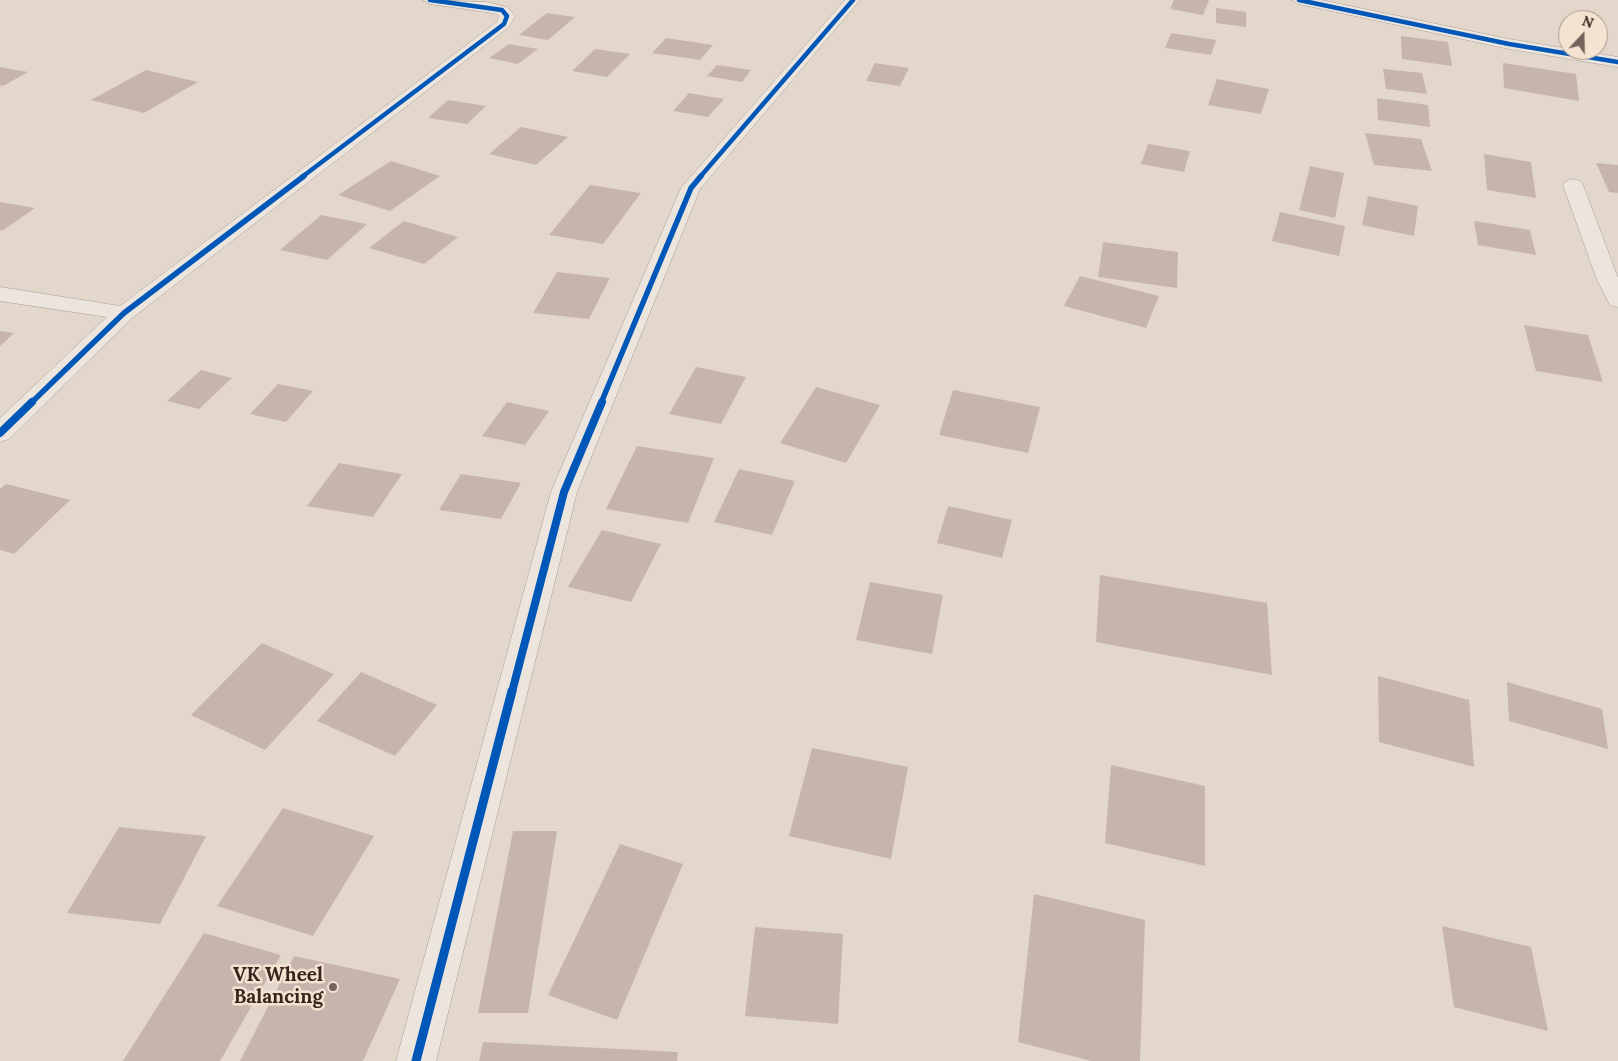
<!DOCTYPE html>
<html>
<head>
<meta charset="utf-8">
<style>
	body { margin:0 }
	#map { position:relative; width:1618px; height:1061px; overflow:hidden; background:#e3d7cc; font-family:Lora,serif }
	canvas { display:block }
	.north { position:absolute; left:1558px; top:10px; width:50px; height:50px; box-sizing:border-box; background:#f5e3d2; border:1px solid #a9978a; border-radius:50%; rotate:21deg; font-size:14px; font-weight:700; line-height:20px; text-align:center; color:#37241e }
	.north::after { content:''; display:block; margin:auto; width:18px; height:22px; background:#73635b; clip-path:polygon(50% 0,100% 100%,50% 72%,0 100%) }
</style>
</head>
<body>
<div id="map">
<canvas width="1618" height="1061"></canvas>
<div class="north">N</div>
</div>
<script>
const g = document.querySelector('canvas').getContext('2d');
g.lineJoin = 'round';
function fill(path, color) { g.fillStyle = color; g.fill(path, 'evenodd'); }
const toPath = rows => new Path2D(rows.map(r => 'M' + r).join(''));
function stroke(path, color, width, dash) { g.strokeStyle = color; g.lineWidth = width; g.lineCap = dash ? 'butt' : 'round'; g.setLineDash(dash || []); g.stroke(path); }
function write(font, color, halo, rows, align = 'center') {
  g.font = font + ' Lora,serif'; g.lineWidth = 5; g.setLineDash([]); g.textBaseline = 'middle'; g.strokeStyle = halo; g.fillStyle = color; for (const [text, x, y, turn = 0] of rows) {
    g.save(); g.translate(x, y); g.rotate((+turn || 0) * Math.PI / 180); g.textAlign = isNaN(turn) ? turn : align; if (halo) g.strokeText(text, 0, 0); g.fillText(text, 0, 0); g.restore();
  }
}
const building = toPath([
	[1174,0,1209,0,1203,15,1170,9],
	[1216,8,1246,12,1246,27,1216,23],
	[547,13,575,17,548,40,519,35],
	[1171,33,1216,40,1211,55,1165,48],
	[1401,36,1448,42,1452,66,1402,59],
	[666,38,713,45,700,60,652,53],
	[509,44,538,49,518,64,489,58],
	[595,49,630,54,607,77,572,71],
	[875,63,909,68,900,86,866,81],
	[1503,63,1576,74,1579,101,1504,88],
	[717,65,751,70,742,82,707,76],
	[0,67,28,72,3,86,0,85],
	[1383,69,1422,73,1427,94,1386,89],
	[146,70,198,82,144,113,91,100],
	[1217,79,1269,89,1261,114,1208,105],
	[689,93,724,99,708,117,673,111],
	[1377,98,1428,105,1430,127,1378,120],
	[448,100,486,106,467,124,428,118],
	[521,127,568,137,536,165,489,154],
	[1365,133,1421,139,1432,171,1374,165],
	[1148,144,1190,151,1184,172,1141,164],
	[1484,154,1531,162,1536,198,1487,190],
	[391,161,440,176,390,211,338,195],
	[1596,163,1618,165,1618,193,1609,192],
	[1310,166,1344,173,1335,218,1299,210],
	[590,185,641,193,603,244,549,235],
	[1368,196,1418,206,1414,236,1362,225],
	[0,202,35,208,2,231,0,230],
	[1280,212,1345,226,1339,256,1272,241],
	[321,215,367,224,327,260,280,250],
	[404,221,458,237,424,264,369,248],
	[1474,221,1530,230,1536,255,1478,245],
	[1103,242,1178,252,1177,288,1098,277],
	[557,272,610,278,589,319,533,313],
	[1080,276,1159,296,1146,328,1064,306],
	[1524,325,1588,335,1603,382,1536,371],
	[0,331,14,333,0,346],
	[696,367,746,377,721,424,669,414],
	[201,370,232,378,199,409,167,401],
	[278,384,313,391,286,422,250,414],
	[816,387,880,405,846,463,780,443],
	[953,390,1040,407,1028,453,939,435],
	[507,402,549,411,525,445,482,436],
	[637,446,714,458,688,523,606,509],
	[339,463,402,474,373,517,307,506],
	[739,469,795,481,772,535,714,522],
	[461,474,521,483,501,519,439,510],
	[6,484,70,500,14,554,0,550,0,489],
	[948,506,1012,520,1002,558,937,543],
	[602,530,661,544,631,602,568,587],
	[1100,575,1267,603,1272,675,1096,642],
	[870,582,943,595,932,654,856,640],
	[262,643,334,674,265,750,191,715],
	[361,672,437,705,395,756,317,721],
	[1378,676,1469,700,1474,767,1379,742],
	[1507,682,1602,709,1608,749,1509,721],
	[812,748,908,767,891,859,789,836],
	[1111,765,1205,786,1205,866,1105,843],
	[283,808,374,836,313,936,217,906],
	[119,827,206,836,160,924,67,913],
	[513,831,557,831,528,1013,478,1013],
	[620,844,683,864,617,1020,548,995],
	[1034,894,1145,920,1140,1061,1091,1061,1018,1042],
	[1442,926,1531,947,1548,1031,1454,1007],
	[755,927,843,934,838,1024,745,1016],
	[204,933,281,955,220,1061,123,1061],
	[294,956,400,979,363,1061,240,1061],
	[483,1042,678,1052,677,1061,479,1061]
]);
const minor = toPath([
	[423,0,486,2,507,7,515,16,509,27,132,318,9,439,0,442,0,418,107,317,0,301,0,287,120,306,497,22,499,16,497,14,486,12,430,4,423,0],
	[845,0,860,0,700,189,577,492,436,1061,396,1061,551,492,681,188,845,0],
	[1292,0,1321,0,1509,39,1618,57,1618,67,1509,49,1299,4,1292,0],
	[1573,179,1580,181,1583,185,1618,278,1618,307,1610,305,1597,280,1563,185,1566,181,1573,179]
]);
const cyclewayFar3 = toPath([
	[1299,0,1509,44,1618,62],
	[302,177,504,24,507,16,502,10,430,0],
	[700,177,853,0]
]);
const cyclewayFar2 = toPath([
	[31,403,124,313,304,176],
	[601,403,691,188,701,176]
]);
const cyclewayFar1 = toPath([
	[0,433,32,402],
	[512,692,564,492,602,402]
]);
const cycleway = toPath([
	[416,1061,512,691]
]);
const markers = [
	[333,987,5,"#73635b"]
];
const nearPoinames = [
	["VK Wheel",323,976],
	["Balancing",323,998]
];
fill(building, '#c7b5ad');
stroke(minor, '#a89d96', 1);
fill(minor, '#ece5de');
stroke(cyclewayFar3, '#0057b8', 4.5);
stroke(cyclewayFar2, '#0057b8', 5.5);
stroke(cyclewayFar1, '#0057b8', 8);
stroke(cycleway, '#0057b8', 9);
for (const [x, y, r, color] of markers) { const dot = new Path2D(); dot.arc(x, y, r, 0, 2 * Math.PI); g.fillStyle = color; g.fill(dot); stroke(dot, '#f5e3d2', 2); }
write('bold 19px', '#37241e', '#f5e3d2', nearPoinames, 'right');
</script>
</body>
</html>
